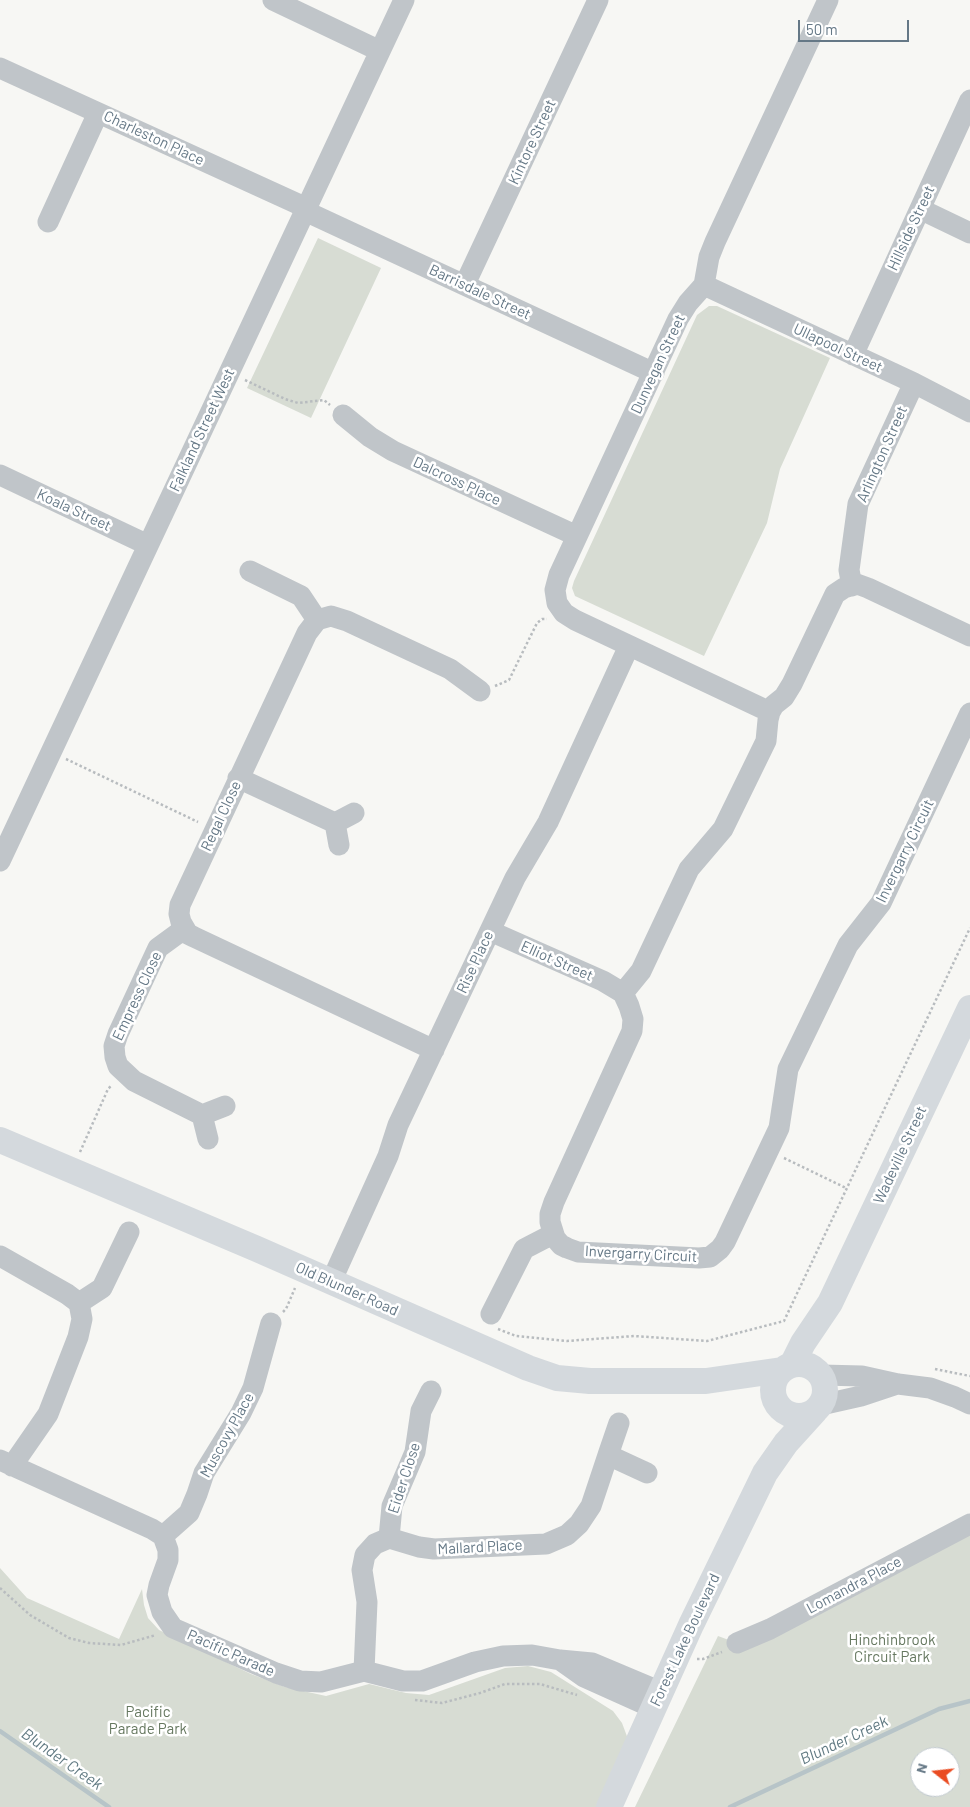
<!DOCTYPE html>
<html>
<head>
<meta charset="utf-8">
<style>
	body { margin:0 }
	#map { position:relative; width:970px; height:1807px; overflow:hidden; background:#f7f7f4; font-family:Barlow,sans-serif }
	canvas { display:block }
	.north { position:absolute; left:910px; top:1747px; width:50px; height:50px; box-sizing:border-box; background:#fff; border:1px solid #c1c9cf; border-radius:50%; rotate:286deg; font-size:14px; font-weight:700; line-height:20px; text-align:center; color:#657886 }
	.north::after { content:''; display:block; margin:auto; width:18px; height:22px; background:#ea4c22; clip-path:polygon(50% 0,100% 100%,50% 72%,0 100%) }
	.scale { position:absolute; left:798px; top:20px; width:111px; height:22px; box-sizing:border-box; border:2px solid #657886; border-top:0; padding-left:6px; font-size:15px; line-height:18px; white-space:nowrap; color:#657886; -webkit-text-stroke:4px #fff; paint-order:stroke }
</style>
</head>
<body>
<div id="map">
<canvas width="970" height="1807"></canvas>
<div class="north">N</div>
<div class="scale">50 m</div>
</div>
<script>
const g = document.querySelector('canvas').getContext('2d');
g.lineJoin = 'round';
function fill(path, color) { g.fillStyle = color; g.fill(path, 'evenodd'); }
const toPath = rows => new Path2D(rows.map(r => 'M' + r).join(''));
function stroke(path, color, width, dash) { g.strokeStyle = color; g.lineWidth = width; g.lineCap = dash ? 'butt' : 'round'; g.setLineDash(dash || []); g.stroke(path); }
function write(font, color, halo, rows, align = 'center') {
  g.font = font + ' Barlow,sans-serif'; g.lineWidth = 5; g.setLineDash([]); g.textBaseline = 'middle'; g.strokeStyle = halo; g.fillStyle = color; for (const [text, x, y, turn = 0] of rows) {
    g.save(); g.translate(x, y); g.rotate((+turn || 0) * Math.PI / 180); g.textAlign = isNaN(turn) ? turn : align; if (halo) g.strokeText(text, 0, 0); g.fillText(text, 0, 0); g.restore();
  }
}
const green = toPath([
	[318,238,381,268,311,418,247,388],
	[709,306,717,306,830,358,780,469,767,523,704,656,575,596,572,588,574,581,697,315],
	[970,1524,970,1807,635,1807,718,1636,737,1643],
	[920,1757,950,1757,950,1787,920,1787],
	[0,1568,27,1598,119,1639,142,1589,144,1605,148,1618,159,1630,251,1674,285,1687,326,1696,369,1684,406,1693,429,1695,505,1668,528,1666,551,1672,613,1711,622,1723,628,1739,597,1807,0,1807]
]);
const stream = toPath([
	[0,1731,109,1807],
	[730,1807,939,1709,970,1701]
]);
const path = toPath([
	[245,380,285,399,298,403,324,400,330,405],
	[495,686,509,680,537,623,542,619,547,619],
	[66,759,198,822],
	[80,1152,108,1089,112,1085],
	[784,1158,846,1188],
	[283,1312,286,1309,295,1288],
	[498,1329,516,1336,567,1341,634,1336,707,1341,784,1321,970,928],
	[935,1369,970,1376],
	[0,1588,30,1615,69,1638,89,1643,121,1645,156,1635],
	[697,1659,703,1659,722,1652],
	[415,1700,442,1703,480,1693,505,1684,540,1684,577,1695]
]);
const minor = toPath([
	[273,0,380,51],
	[0,68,298,204,305,211,654,373],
	[920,209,970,233],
	[48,222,98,113],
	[465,284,598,0],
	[704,285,914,383,970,412],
	[853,355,970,100],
	[343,415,370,437,393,451,577,536],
	[0,475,148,545],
	[250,571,301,596,317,620],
	[852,586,849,570,858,504,914,383],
	[970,636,868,588,857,584,844,588,835,594,792,684,784,697,774,705,770,712,768,720,766,741,723,829,689,869,641,971,623,993,629,1006,633,1019,632,1031,554,1202,550,1214,550,1222,555,1238,561,1245,567,1248,578,1252,699,1258,710,1257,720,1249,725,1242,779,1128,788,1069,848,945,881,903,970,713],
	[770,712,575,620,564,613,557,603,555,590,559,575,678,319,688,303,704,285,709,257,715,242,828,0],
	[238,778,335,823],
	[339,845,335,823,354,813],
	[0,861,404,0],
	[184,929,158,948,118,1034,114,1046,115,1057,118,1066,134,1081,202,1115],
	[490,931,603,981,623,993],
	[434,1050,194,937,188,934,181,922,179,914,180,905,307,633,317,620,331,616,347,621,450,669,480,691],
	[208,1139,202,1115,225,1106],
	[0,1256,67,1294,79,1303,82,1319,78,1337,48,1414,12,1466],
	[331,1282,388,1156,398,1125,515,878,548,822,629,646],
	[79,1303,102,1288,129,1232],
	[491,1314,524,1249,553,1234],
	[821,1375,862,1376,898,1384,930,1388,955,1397,970,1404],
	[821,1405,861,1396,897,1384],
	[619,1423,608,1455,647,1473],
	[0,1460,152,1529,163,1536,168,1550,168,1560,159,1585,157,1595,162,1612,173,1628,276,1673,300,1681,321,1682,364,1671,403,1681,422,1681,475,1662,503,1656,532,1655,560,1660,592,1663,661,1692],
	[163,1536,189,1513,197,1494,204,1473,241,1413,253,1388,271,1323],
	[389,1538,392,1506,415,1452,421,1411,431,1391],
	[737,1643,770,1629,970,1524],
	[560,1660,584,1677,653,1708],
	[364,1671,367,1602,362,1570,365,1555,375,1544,389,1538,419,1547,434,1549,546,1544,567,1535,579,1524,591,1506,608,1455]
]);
const major = toPath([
	[0,1140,257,1249,528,1368,557,1378,590,1381,706,1381,782,1370],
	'773 1390a26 26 0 1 1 52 0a26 26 0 1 1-52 0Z',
	[792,1365,803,1343,830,1303,970,1008],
	[609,1807,691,1625,765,1473,786,1443,815,1411]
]);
const streetNames = [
	["Charleston Place",154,138,25],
	["Kintore Street",532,142,-65],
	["Hillside Street",911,228,-65],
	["Barrisdale Street",480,292,25],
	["Ullapool Street",838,348,25],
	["Dunvegan Street",658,364,-65],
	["Falkland Street West",202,430,-65],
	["Arlington Street",882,454,-66],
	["Dalcross Place",457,481,25],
	["Koala Street",74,510,25],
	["Regal Close",221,816,-65],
	["Invergarry Circuit",905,851,-64],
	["Elliot Street",557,961,24],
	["Rise Place",475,962,-65],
	["Empress Close",137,996,-65],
	["Wadeville Street",900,1155,-65],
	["Invergarry Circuit",641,1254,3],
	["Old Blunder Road",347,1289,24],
	["Muscovy Place",227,1435,-61],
	["Eider Close",404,1478,-72],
	["Mallard Place",480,1547,-3],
	["Lomandra Place",854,1585,-28],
	["Forest Lake Boulevard",685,1640,-65],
	["Pacific Parade",231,1653,24]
];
const parkNames = [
	["Hinchinbrook",892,1640],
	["Circuit Park",892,1657],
	["Pacific",148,1712],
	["Parade Park",148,1729]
];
const waterNames = [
	["Blunder Creek",844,1740,-25],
	["Blunder Creek",62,1759,35]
];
fill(green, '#d7dcd3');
stroke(stream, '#b7c4c8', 4.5);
stroke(path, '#b8bcbf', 2.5, [2.5, 2.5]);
stroke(minor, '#c0c5c9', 21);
stroke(major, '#d4d9dd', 26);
write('15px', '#657886', '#fff', streetNames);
write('15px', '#667860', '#fff', parkNames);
write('italic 16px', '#617a83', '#fff', waterNames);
</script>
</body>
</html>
